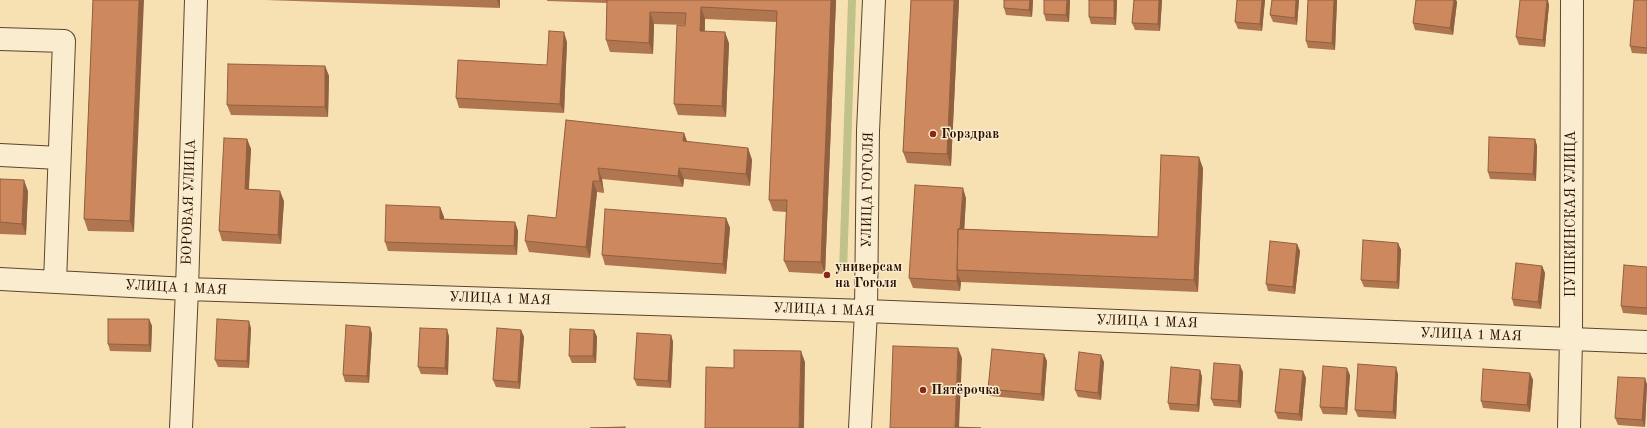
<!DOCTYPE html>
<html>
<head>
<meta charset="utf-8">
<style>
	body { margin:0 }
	canvas { display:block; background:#f7e1b3 }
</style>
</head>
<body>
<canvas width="1647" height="428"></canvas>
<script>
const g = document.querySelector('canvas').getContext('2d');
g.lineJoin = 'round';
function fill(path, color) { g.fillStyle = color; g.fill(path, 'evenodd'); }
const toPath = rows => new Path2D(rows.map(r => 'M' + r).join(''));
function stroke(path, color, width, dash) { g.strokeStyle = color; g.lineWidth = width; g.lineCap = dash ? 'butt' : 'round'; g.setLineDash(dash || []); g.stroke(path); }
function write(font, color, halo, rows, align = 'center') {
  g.font = font + ' "Old Standard TT",serif'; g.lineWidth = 3; g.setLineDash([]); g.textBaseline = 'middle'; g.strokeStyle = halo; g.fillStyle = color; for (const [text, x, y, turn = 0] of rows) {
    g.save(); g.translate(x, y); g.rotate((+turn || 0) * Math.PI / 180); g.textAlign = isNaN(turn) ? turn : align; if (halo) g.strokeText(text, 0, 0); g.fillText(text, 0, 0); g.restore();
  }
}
const green = toPath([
	[848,0,856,0,847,272,839,272]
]);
const minor = toPath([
	[0,39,64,41,55,282],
	[0,155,59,158],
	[0,279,187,289,866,311,1647,342],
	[181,428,187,289,196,0],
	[860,428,866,311,868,131,874,0],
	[1569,428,1571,339,1572,0]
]);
const wall = toPath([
	[93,0,134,232,88,231,84,219],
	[265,0,500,0,500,8],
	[547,0,836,0,825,274,789,272,784,261,786,212,773,211,769,200,776,22,705,19,705,31,729,43,726,117,678,115,674,104,685,25,654,24,653,54,610,52,606,40,607,3,547,1],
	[911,0,959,0,951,166,907,163,903,152],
	[1004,0,1033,0,1032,17,1006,15,1004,8],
	[1070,0,1069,22,1046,21,1044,14],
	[1089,0,1117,0,1116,25,1091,24,1089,17],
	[1134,0,1162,0,1160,31,1135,30,1132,23],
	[1237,0,1265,0,1262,31,1238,29,1235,22],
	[1272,0,1299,0,1297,25,1273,22,1270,15],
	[1308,0,1337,0,1335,50,1308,48,1306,41],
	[1416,0,1456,0,1457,2,1453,35,1415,30,1413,23],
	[1647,0,1647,54,1632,53,1630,46],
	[1549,5,1545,47,1519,45,1516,37],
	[567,42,564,113,459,108,456,98,547,65],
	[325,66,329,76,328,117,231,115,227,105],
	[566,120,684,133,687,142,748,148,752,160,750,186,684,179,683,187,602,179,604,193,597,192,590,258,529,252,525,241,556,218],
	[247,139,251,149,249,189,284,201,281,244,222,241,219,231],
	[1535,139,1537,146,1536,181,1490,179,1488,172],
	[1203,168,1198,292,961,282,960,291,913,288,909,278,966,198,964,229,1158,237],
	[0,179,28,191,26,235,0,234],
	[440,207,444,217,444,219,515,222,518,231,517,255,388,251,385,242],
	[726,218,730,228,726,274,605,265,602,255],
	[1398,243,1401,250,1399,289,1364,287,1361,280],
	[1297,244,1300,251,1295,294,1268,291,1266,284],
	[1542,266,1545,273,1541,309,1514,306,1512,299],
	[1647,267,1647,315,1623,313,1621,306],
	[149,319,152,326,151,352,110,351,108,344],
	[370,327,372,334,369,383,345,382,343,375],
	[251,328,249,368,218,367,215,360],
	[521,330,524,337,520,389,496,387,493,380],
	[594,330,597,337,596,363,572,363,569,356],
	[671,335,673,342,671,388,637,386,634,379],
	[449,336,448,375,421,374,418,367],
	[1047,361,1044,401,990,396,988,389],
	[1104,362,1101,400,1078,397,1075,390],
	[1200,370,1202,377,1199,412,1170,410,1168,403],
	[1303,371,1306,378,1302,421,1278,419,1275,412],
	[1243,372,1241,408,1214,406,1211,399],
	[1530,373,1533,380,1530,412,1483,408,1481,401],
	[1398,374,1396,419,1358,417,1355,410],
	[1350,375,1347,415,1323,414,1320,407],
	[1647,384,1645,427,1618,425,1615,418]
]);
const shadedWall = toPath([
	[139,0,144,0,134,232,130,221],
	[497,0,500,0,500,8],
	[831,0,836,0,825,274,821,262],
	[954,0,959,0,951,166,947,154],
	[1030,0,1033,0,1032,17,1029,10],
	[1067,0,1070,0,1069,22,1066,15],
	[1114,0,1117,0,1116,25,1114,18],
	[1159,0,1162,0,1160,31,1158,24],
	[1262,0,1265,0,1262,31,1260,24],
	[1296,0,1299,0,1297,25,1295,18],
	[1334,0,1337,0,1335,50,1332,43],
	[1454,0,1456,0,1457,2,1453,35,1450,28],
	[1547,0,1548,0,1549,5,1545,47,1543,40],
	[701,7,705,19,704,42,700,31],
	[650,12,654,24,653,54,649,43],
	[564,32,567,42,564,113,560,104],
	[725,32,729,43,726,117,722,106],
	[325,66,329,76,328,117,325,107],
	[684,133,688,144,683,141],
	[247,139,251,149,248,198,245,189],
	[1535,139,1537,146,1536,181,1533,174],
	[748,148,752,160,750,186,746,174],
	[1199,157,1203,168,1198,292,1194,280],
	[598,168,602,179,604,193,600,181],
	[679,168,684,179,683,187,678,176],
	[24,180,28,191,26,235,22,224],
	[593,181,597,192,590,258,586,247],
	[963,188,966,198,962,271,957,271],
	[280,191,284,201,281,244,278,235],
	[440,207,444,217,444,229,440,219],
	[726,218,730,228,726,274,723,264],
	[515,222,518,231,517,255,514,246],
	[1398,243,1401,250,1399,289,1397,282],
	[1297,244,1300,251,1295,294,1293,287],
	[1542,266,1545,273,1541,309,1538,302],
	[957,272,961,282,960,291,957,281],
	[149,319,152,326,151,352,149,345],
	[249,321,251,328,249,368,247,361],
	[370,327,372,334,369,383,367,376],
	[447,329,449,336,448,375,445,368],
	[521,330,524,337,520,389,518,382],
	[594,330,597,337,596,363,593,356],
	[671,335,673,342,671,388,668,381],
	[958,348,962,358,959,428,955,427],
	[801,351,805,362,804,428,799,428],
	[1044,354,1047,361,1044,401,1041,394],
	[1101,355,1104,362,1101,400,1098,393],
	[1240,365,1243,372,1241,408,1238,401],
	[1396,367,1398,374,1396,419,1393,412],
	[1347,368,1350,375,1347,415,1345,408],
	[1200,370,1202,377,1199,412,1197,405],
	[1303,371,1306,378,1302,421,1299,414],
	[1530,373,1533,380,1530,412,1527,405],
	[1645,378,1647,384,1645,427,1642,420]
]);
const building = toPath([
	[93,0,139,0,130,221,84,219,93,0],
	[607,0,831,0,821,262,784,261,787,200,769,200,777,11,701,7,700,31,725,32,722,106,674,104,677,25,685,26,686,13,650,12,649,43,606,40,607,0],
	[911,0,954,0,947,154,903,152,911,0],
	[1004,0,1030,0,1029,10,1004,8,1004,0],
	[1044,0,1067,0,1066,15,1044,14,1044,0],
	[1089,0,1114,0,1114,18,1089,17,1089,0],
	[1134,0,1159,0,1158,24,1132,23,1134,0],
	[1237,0,1262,0,1260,24,1235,22,1237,0],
	[1272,0,1296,0,1295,18,1270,15,1272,0],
	[1308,0,1334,0,1332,43,1306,41,1308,0],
	[1416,0,1454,0,1450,28,1413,23,1416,0],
	[1520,0,1547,0,1543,40,1516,37,1520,0],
	[1634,0,1647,0,1647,48,1630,46,1634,0],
	[549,31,564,32,560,104,456,98,458,60,547,65,549,31],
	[228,64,325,66,325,107,227,105,228,64],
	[566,120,684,133,683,141,748,148,746,174,679,168,678,176,598,168,600,181,593,181,586,247,525,241,528,215,556,218,566,120],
	[1489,137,1535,139,1533,174,1488,172,1489,137],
	[224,138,247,139,245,189,280,191,278,235,219,231,224,138],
	[1161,155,1199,157,1194,280,957,270,958,229,1158,237,1161,155],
	[0,179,24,180,22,224,0,222,0,179],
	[915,185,963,188,960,229,958,229,957,281,909,278,915,185],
	[386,205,440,207,440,219,515,222,514,246,385,242,386,205],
	[605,209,726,218,723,264,602,255,605,209],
	[1363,240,1398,243,1397,282,1361,280,1363,240],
	[1270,241,1297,244,1293,287,1266,284,1270,241],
	[1516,263,1542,266,1538,302,1512,299,1516,263],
	[1624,265,1647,267,1647,308,1621,306,1624,265],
	[108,319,149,319,149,345,108,344,108,319],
	[217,319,249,321,247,361,215,360,217,319],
	[346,325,370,327,367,376,343,375,346,325],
	[420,328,447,329,445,368,418,367,420,328],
	[497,328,521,330,518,382,493,380,497,328],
	[570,329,594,330,593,356,569,356,570,329],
	[637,333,671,335,668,381,634,379,637,333],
	[893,346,958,348,955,427,981,428,890,428,893,346],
	[992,349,1044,354,1041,394,988,389,992,349],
	[734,350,801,351,799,428,705,428,706,367,734,368,734,350],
	[1079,352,1101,355,1098,393,1075,390,1079,352],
	[1214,363,1240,365,1238,401,1211,399,1214,363],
	[1358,364,1396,367,1393,412,1355,410,1358,364],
	[1323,366,1347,368,1345,408,1320,407,1323,366],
	[1171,367,1200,370,1197,405,1168,403,1171,367],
	[1280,369,1303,371,1299,414,1275,412,1280,369],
	[1483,369,1530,373,1527,405,1481,401,1483,369],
	[1618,377,1645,378,1642,420,1615,418,1618,377],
	[625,427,625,428,590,428,625,427]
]);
const markers = [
	[933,134,4,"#8f2418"],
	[827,275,4,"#8f2418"],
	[923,390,4,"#8f2418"]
];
const poiNames = [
	["Горздрав",941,134],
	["универсам",835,267],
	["на Гоголя",835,283],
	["Пятёрочка",931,390]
];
const streetNames = [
	["УЛИЦА ГОГОЛЯ",868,190,-89],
	["БОРОВАЯ УЛИЦА",189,202,-88],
	["ПУШКИНСКАЯ УЛИЦА",1571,214,-90],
	["УЛИЦА 1 МАЯ",176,288,3],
	["УЛИЦА 1 МАЯ",500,299,2],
	["УЛИЦА 1 МАЯ",824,310,2],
	["УЛИЦА 1 МАЯ",1147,322,2],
	["УЛИЦА 1 МАЯ",1471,335,2]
];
fill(green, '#c1c28a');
stroke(minor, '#5d442d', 24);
stroke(minor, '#faecce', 22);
fill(wall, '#b07650');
fill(shadedWall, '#906041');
fill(building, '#cd895d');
stroke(building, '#906041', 1);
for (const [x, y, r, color] of markers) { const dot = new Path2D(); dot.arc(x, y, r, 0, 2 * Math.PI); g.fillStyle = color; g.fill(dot); stroke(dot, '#faecce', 1.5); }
write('bold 14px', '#2a1000', '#faecce', poiNames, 'left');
write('14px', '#2a1000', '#faecce', streetNames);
</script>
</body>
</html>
